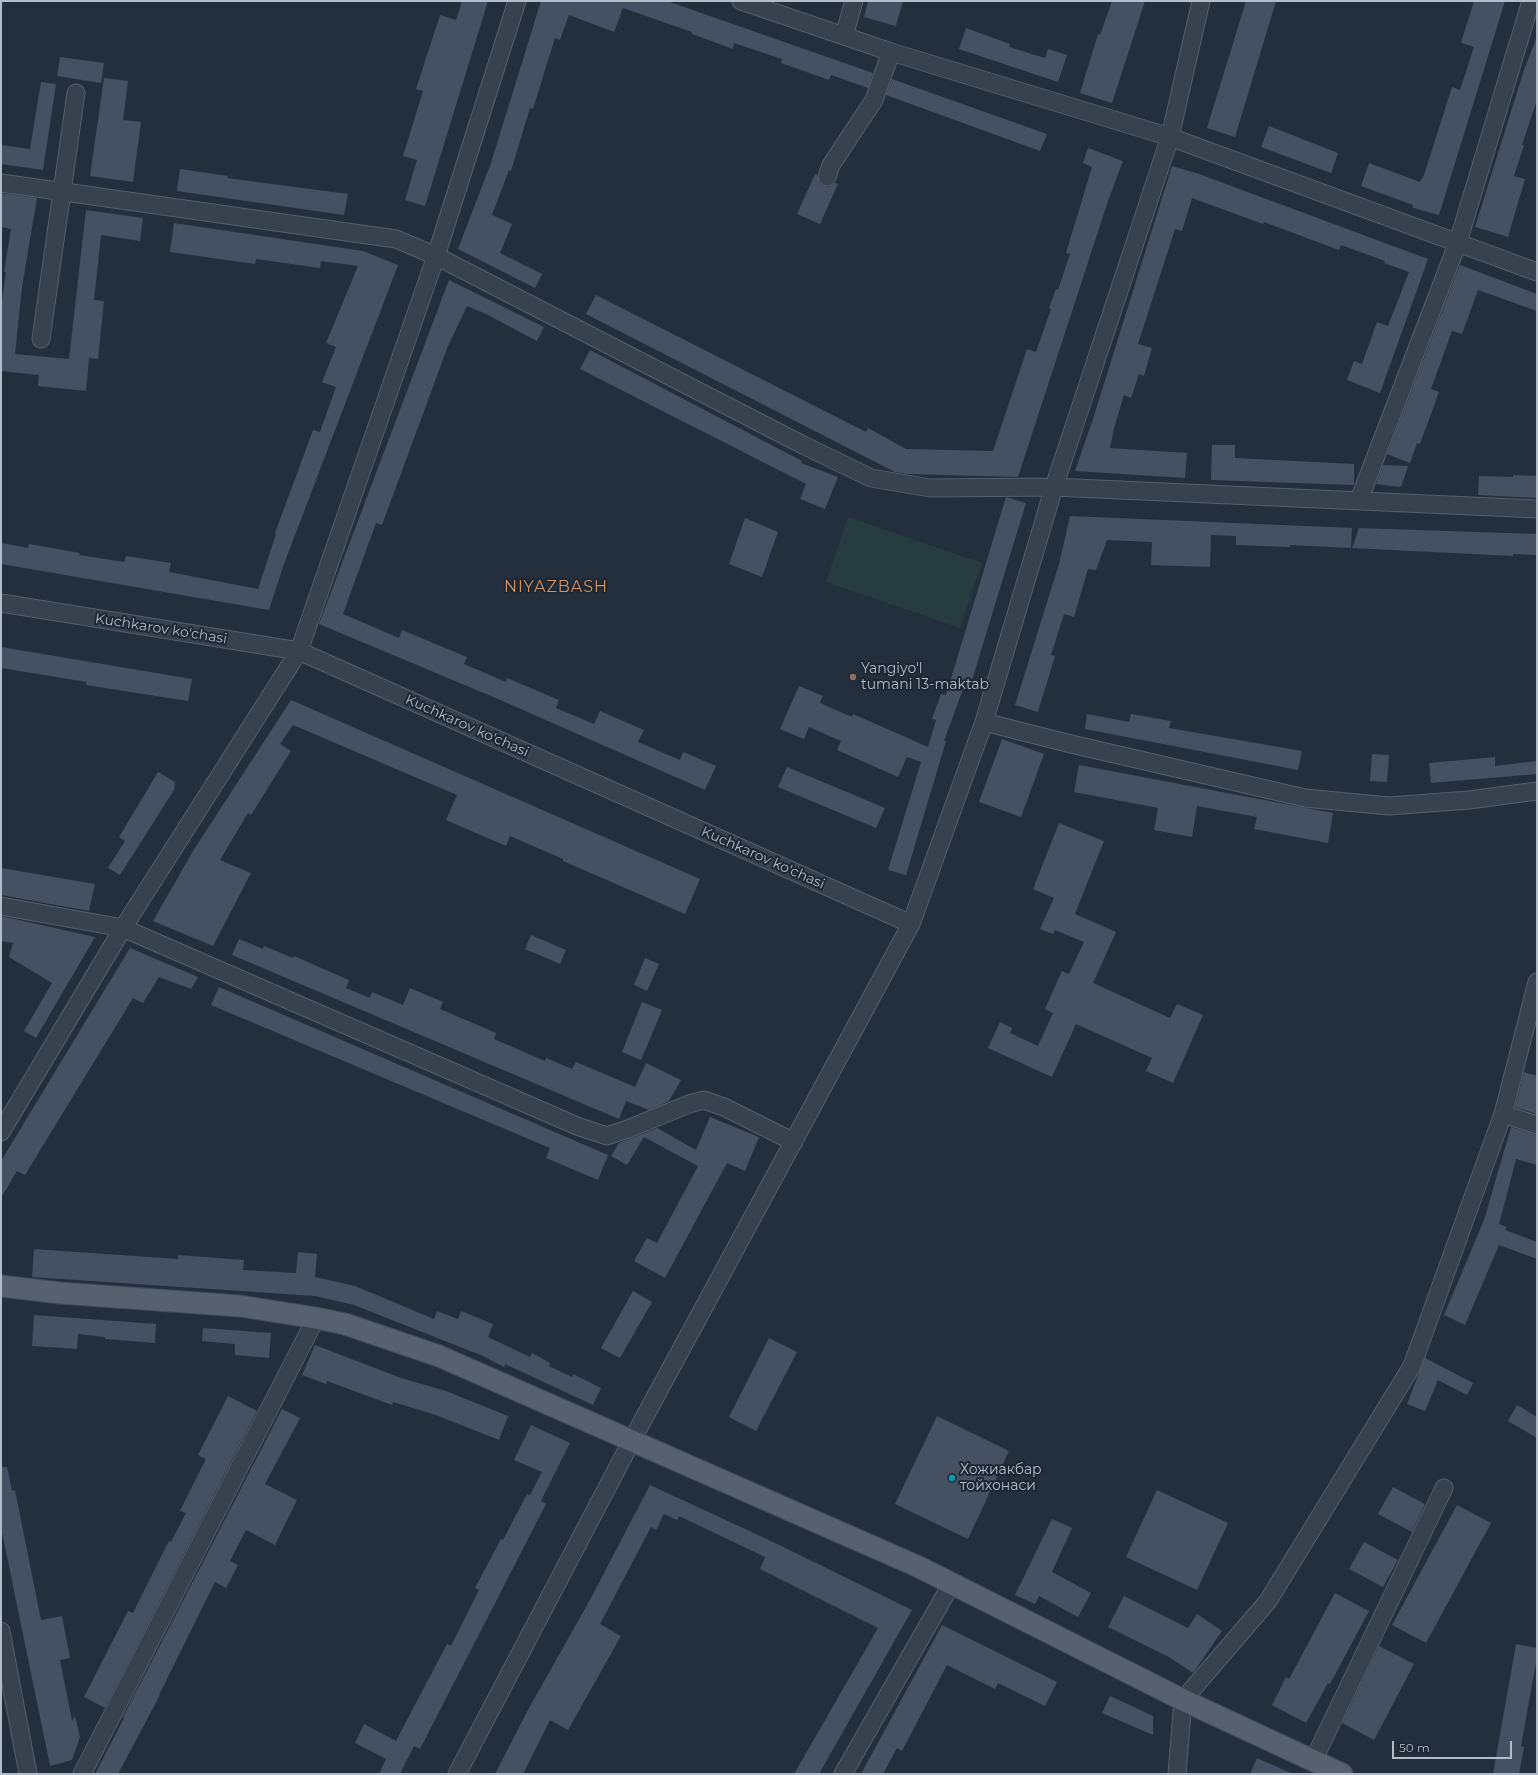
<!DOCTYPE html>
<html>
<head>
<meta charset="utf-8">
<style>
	body { margin:0 }
	#map { position:relative; width:1538px; height:1775px; overflow:hidden; background:#242f3e; font-family:Montserrat,sans-serif }
	canvas { display:block }
	.frame { position:absolute; inset:0; border:2px solid #b4bcc9; pointer-events:none }
	.scale { position:absolute; left:1392px; top:1741px; width:120px; height:18px; box-sizing:border-box; border:2px solid #b4bcc9; border-top:0; padding-left:5px; font-size:12px; line-height:14px; white-space:nowrap; color:#b4bcc9; -webkit-text-stroke:3px #1d2633; paint-order:stroke }
</style>
</head>
<body>
<div id="map">
<canvas width="1538" height="1775"></canvas>
<div class="frame"></div>
<div class="scale">50 m</div>
</div>
<script>
const g = document.querySelector('canvas').getContext('2d');
g.lineJoin = 'round';
function fill(path, color) { g.fillStyle = color; g.fill(path, 'evenodd'); }
const toPath = rows => new Path2D(rows.map(r => 'M' + r).join(''));
function stroke(path, color, width, dash) { g.strokeStyle = color; g.lineWidth = width; g.lineCap = dash ? 'butt' : 'round'; g.setLineDash(dash || []); g.stroke(path); }
function write(font, color, halo, rows, align = 'center') {
  g.font = font + ' Montserrat,sans-serif'; g.lineWidth = 4; g.setLineDash([]); g.textBaseline = 'middle'; g.strokeStyle = halo; g.fillStyle = color; for (const [text, x, y, turn = 0] of rows) {
    g.save(); g.translate(x, y); g.rotate((+turn || 0) * Math.PI / 180); g.textAlign = isNaN(turn) ? turn : align; if (halo) g.strokeText(text, 0, 0); g.fillText(text, 0, 0); g.restore();
  }
}
const green = toPath([
	[848,517,982,563,960,628,826,582]
]);
const building = toPath([
	[462,1,488,1,425,206,405,200,417,160,403,156,423,91,416,89,440,15,456,20],
	[541,1,667,1,873,73,868,88,831,75,829,80,781,63,782,59,734,43,733,49,692,34,692,32,623,8,614,32,569,15,560,40,555,38,533,109,530,108,511,171,509,170,492,215,512,224,500,253,542,274,535,288,458,249,491,163],
	[868,1,903,1,896,26,864,17],
	[1112,1,1145,1,1112,103,1080,93,1098,34,1100,35],
	[1246,1,1276,1,1235,137,1207,128],
	[1474,1,1505,1,1439,215,1413,208,1413,205,1361,186,1369,163,1420,182,1422,178,1423,178,1452,87,1460,90,1474,47,1461,43],
	[966,28,1010,44,1009,47,1045,58,1048,49,1067,55,1058,82,959,49],
	[1536,39,1537,40,1537,100,1522,145,1524,145,1514,176,1525,179,1508,237,1475,227,1524,70],
	[60,57,104,63,101,83,57,76],
	[104,78,128,81,123,120,141,122,133,182,90,176],
	[892,79,1047,134,1040,151,886,95],
	[41,82,56,84,43,170,1,164,1,145,30,149],
	[1269,126,1338,153,1331,173,1261,147],
	[1088,148,1123,161,1108,201,1018,477,906,474,895,472,586,314,596,295,866,432,868,428,906,449,993,451,1027,349,1036,352,1051,309,1049,308,1056,289,1058,290,1070,254,1066,253,1092,167,1083,163],
	[1172,166,1199,174,1428,259,1380,393,1347,380,1354,361,1362,364,1377,322,1388,326,1409,272,1384,263,1385,261,1341,245,1339,250,1264,222,1263,224,1192,198,1182,231,1175,229,1138,344,1152,348,1144,376,1139,374,1131,398,1124,395,1114,428,1110,448,1187,453,1185,478,1075,471,1093,419],
	[180,169,228,176,227,178,348,194,344,215,177,191],
	[815,174,817,175,819,183,823,186,829,187,835,183,838,184,820,224,797,214],
	[1,193,37,198,22,287,15,354,69,359,86,210,143,218,140,241,101,235,94,300,104,301,98,359,89,358,86,391,38,386,39,375,1,371,1,306,6,272,4,272,11,229,1,227],
	[174,223,363,251,398,265,284,564,269,610,1,564,1,543,28,548,29,544,80,553,79,555,124,562,126,556,171,563,169,572,258,589,276,534,275,533,313,430,320,432,336,387,322,382,336,347,326,343,358,266,321,261,320,268,256,259,255,264,170,252],
	[1460,265,1537,294,1537,311,1478,290,1462,334,1452,331,1431,389,1439,392,1420,444,1417,443,1410,463,1387,454],
	[449,280,544,327,537,341,484,313,467,306,448,346,382,525,376,523,343,614,399,638,402,630,467,657,464,664,506,682,507,678,559,700,556,708,594,724,600,711,644,730,638,742,680,760,683,752,716,766,705,790,498,699,319,624],
	[590,350,802,461,801,463,838,477,825,509,800,499,806,484,580,369],
	[1212,445,1235,445,1235,458,1354,464,1354,485,1211,480],
	[1383,465,1408,466,1401,487,1376,484],
	[1513,475,1537,476,1537,498,1478,495,1479,476,1513,477],
	[1006,497,1026,503,969,690,963,689,944,741,946,741,906,875,888,870,921,762,907,757,898,777,837,750,841,741,809,727,804,739,780,729,799,686,823,696,820,703,852,717,853,714,928,747,936,720,932,719,941,694,946,695],
	[1070,516,1352,528,1351,548,1290,545,1290,547,1236,545,1236,536,1211,535,1210,567,1151,565,1152,542,1107,540,1096,570,1088,569,1074,617,1064,614,1051,655,1055,656,1038,712,1015,705,1059,564],
	[745,518,778,532,762,577,729,564],
	[1359,528,1537,534,1537,555,1513,554,1513,556,1352,548],
	[1,647,192,679,188,701,86,685,87,682,1,668],
	[291,700,700,879,685,914,563,861,563,859,510,836,506,846,446,820,457,795,293,725,280,744,291,751,251,815,248,813,220,860,251,873,213,946,153,921,193,851],
	[1087,714,1129,722,1131,714,1171,721,1169,728,1302,751,1298,770,1085,729],
	[1002,739,1044,754,1021,817,979,802],
	[1372,754,1389,755,1387,782,1370,781],
	[1495,757,1495,766,1537,761,1537,774,1431,783,1429,763],
	[1079,765,1333,813,1328,843,1254,829,1257,817,1197,806,1192,837,1154,830,1158,808,1074,792],
	[787,767,885,808,876,828,778,787],
	[158,772,175,782,174,790,120,875,108,868,125,841,119,837],
	[1059,823,1104,841,1075,914,1116,932,1093,983,1170,1018,1177,1004,1203,1015,1173,1083,1146,1071,1152,1058,1076,1024,1052,1077,988,1048,1000,1022,1012,1028,1010,1033,1038,1046,1053,1013,1045,1009,1062,971,1069,974,1084,942,1055,930,1053,934,1040,929,1054,898,1033,889],
	[1,868,95,884,89,911,1,895],
	[1,916,95,937,36,1038,24,1031,52,983,9,957,13,943,1,941],
	[531,935,566,950,560,964,525,949],
	[239,939,263,949,264,946,293,958,294,956,349,980,346,988,370,998,372,992,403,1005,410,988,443,1002,440,1009,496,1033,494,1039,545,1061,546,1058,572,1069,576,1062,635,1087,646,1063,681,1080,669,1101,649,1110,626,1101,619,1119,232,955],
	[130,948,198,977,191,989,159,977,143,1003,133,998,25,1175,17,1171,1,1198,1,1161],
	[645,958,659,964,647,991,634,985],
	[219,987,608,1155,598,1180,546,1158,550,1148,211,1005],
	[642,1002,662,1010,641,1060,622,1052],
	[1524,1072,1537,1076,1537,1114,1515,1107],
	[710,1117,759,1137,745,1171,727,1163,665,1278,634,1261,647,1238,657,1243,698,1166,644,1137,627,1165,611,1156,619,1143,657,1128,696,1150],
	[1511,1127,1537,1135,1537,1165,1516,1159,1499,1224,1507,1227,1505,1230,1537,1242,1537,1259,1499,1245,1465,1325,1444,1315,1484,1220],
	[34,1249,178,1259,178,1255,244,1260,243,1270,296,1273,298,1252,317,1254,315,1277,355,1286,434,1319,437,1311,458,1319,461,1311,493,1324,488,1337,530,1357,532,1353,550,1363,549,1366,572,1377,573,1374,601,1388,593,1405,505,1364,504,1367,483,1356,354,1305,315,1296,32,1277],
	[633,1291,652,1302,620,1358,601,1348],
	[34,1315,156,1324,155,1343,105,1339,105,1337,78,1334,77,1349,32,1346],
	[203,1328,271,1333,269,1358,235,1355,235,1344,202,1341],
	[769,1338,797,1352,756,1431,729,1417],
	[315,1345,401,1378,446,1391,508,1416,499,1440,433,1414,393,1402,392,1405,327,1381,326,1384,302,1375],
	[1425,1358,1473,1383,1467,1395,1438,1380,1425,1411,1407,1404],
	[228,1396,257,1411,105,1708,84,1697,128,1611,133,1613,169,1541,171,1542,186,1513,180,1511,206,1459,198,1455],
	[1517,1405,1537,1417,1537,1438,1508,1421],
	[282,1409,300,1418,265,1484,297,1500,275,1545,246,1530,230,1561,238,1565,226,1588,215,1582,159,1695,160,1695,118,1774,95,1774,124,1718,123,1717],
	[937,1416,1009,1451,968,1539,895,1504],
	[531,1425,570,1443,541,1501,546,1504,420,1749,414,1746,400,1774,379,1774,386,1759,355,1743,364,1724,396,1741,447,1644,451,1646,479,1590,475,1588,501,1539,503,1540,527,1494,530,1495,542,1472,514,1460],
	[1,1467,7,1467,12,1491,15,1490,41,1620,62,1616,70,1658,60,1660,72,1721,75,1716,80,1737,72,1760,50,1766,1,1527],
	[650,1485,773,1542,912,1610,819,1774,794,1774,878,1628,760,1569,765,1557,679,1516,677,1520,664,1514,656,1530,651,1527,600,1624,621,1636,568,1730,550,1720,523,1774,495,1774,529,1708,591,1598],
	[1393,1487,1425,1504,1412,1532,1378,1514],
	[1157,1490,1228,1523,1197,1590,1126,1557],
	[1457,1505,1491,1523,1426,1643,1392,1625],
	[1052,1519,1072,1528,1052,1572,1091,1593,1078,1617,1039,1596,1035,1604,1015,1595],
	[1364,1542,1398,1560,1383,1587,1349,1569],
	[1335,1593,1369,1611,1330,1684,1328,1683,1306,1723,1272,1705,1286,1677,1289,1679],
	[1124,1596,1188,1628,1197,1614,1222,1631,1193,1673,1169,1657,1108,1627],
	[942,1625,1057,1682,1045,1706,998,1683,995,1689,947,1665,902,1751,897,1748,883,1774,861,1774],
	[1516,1644,1537,1648,1537,1657,1521,1746,1524,1747,1519,1774,1493,1774],
	[1379,1646,1414,1664,1374,1740,1342,1723],
	[1110,1696,1153,1716,1153,1735,1102,1713],
	[1257,1758,1293,1774,1250,1774]
]);
const minor = toPath([
	[741,1,891,52,1170,137,1537,272],
	[844,36,854,1],
	[827,177,831,165,874,100,891,52],
	[1,183,396,239,436,256,803,445,871,478,930,488,1054,487,1537,509],
	[41,339,76,93],
	[1359,500,1458,242,1531,1],
	[1,603,299,651,911,924],
	[984,722,1071,744,1305,798,1389,806,1469,800,1537,791],
	[1,906,123,928,577,1126,607,1136,625,1130,689,1104,704,1100,724,1107,794,1142],
	[1503,1114,1537,1125],
	[1,1132,123,928,299,651,436,256,517,1],
	[1,1631,28,1774],
	[1313,1761,1444,1488],
	[82,1774,316,1318],
	[457,1774,631,1442,911,924,984,722,1054,487,1170,137,1201,1],
	[843,1774,952,1583],
	[1177,1774,1183,1700,1268,1601,1412,1366,1503,1114,1537,982]
]);
const major = toPath([
	[1,1286,60,1293,240,1306,316,1318,345,1324,439,1356,919,1567,1183,1700,1342,1774]
]);
const markers = [
	[853,677,4,"#8d6e63"],
	[952,1478,4,"#0f9aa8"]
];
const streetNames = [
	["Kuchkarov ko'chasi",161,629,9],
	["Kuchkarov ko'chasi",467,726,24],
	["Kuchkarov ko'chasi",763,858,24]
];
const poiNames = [
	["Yangiyo'l",861,669],
	["tumani 13-maktab",861,685],
	["Хожиакбар",960,1470],
	["тойхонаси",960,1486]
];
const quarterNames = [
	["NIYAZBASH",556,587]
];
fill(green, '#263c3f');
fill(building, '#455162');
stroke(minor, '#565f6c', 19);
stroke(major, '#414a57', 23);
stroke(minor, '#38414e', 17);
stroke(major, '#56606e', 21);
for (const [x, y, r, color] of markers) { const dot = new Path2D(); dot.arc(x, y, r, 0, 2 * Math.PI); g.fillStyle = color; g.fill(dot); stroke(dot, '#1d2633', 1.5); }
write('14px', '#b4bcc9', '#1d2633', streetNames);
write('14px', '#b4bcc9', '#1d2633', poiNames, 'left');
g.letterSpacing = '1px';
write('16px', '#d59563', '#1d2633', quarterNames);
g.letterSpacing = '0px';
</script>
</body>
</html>
